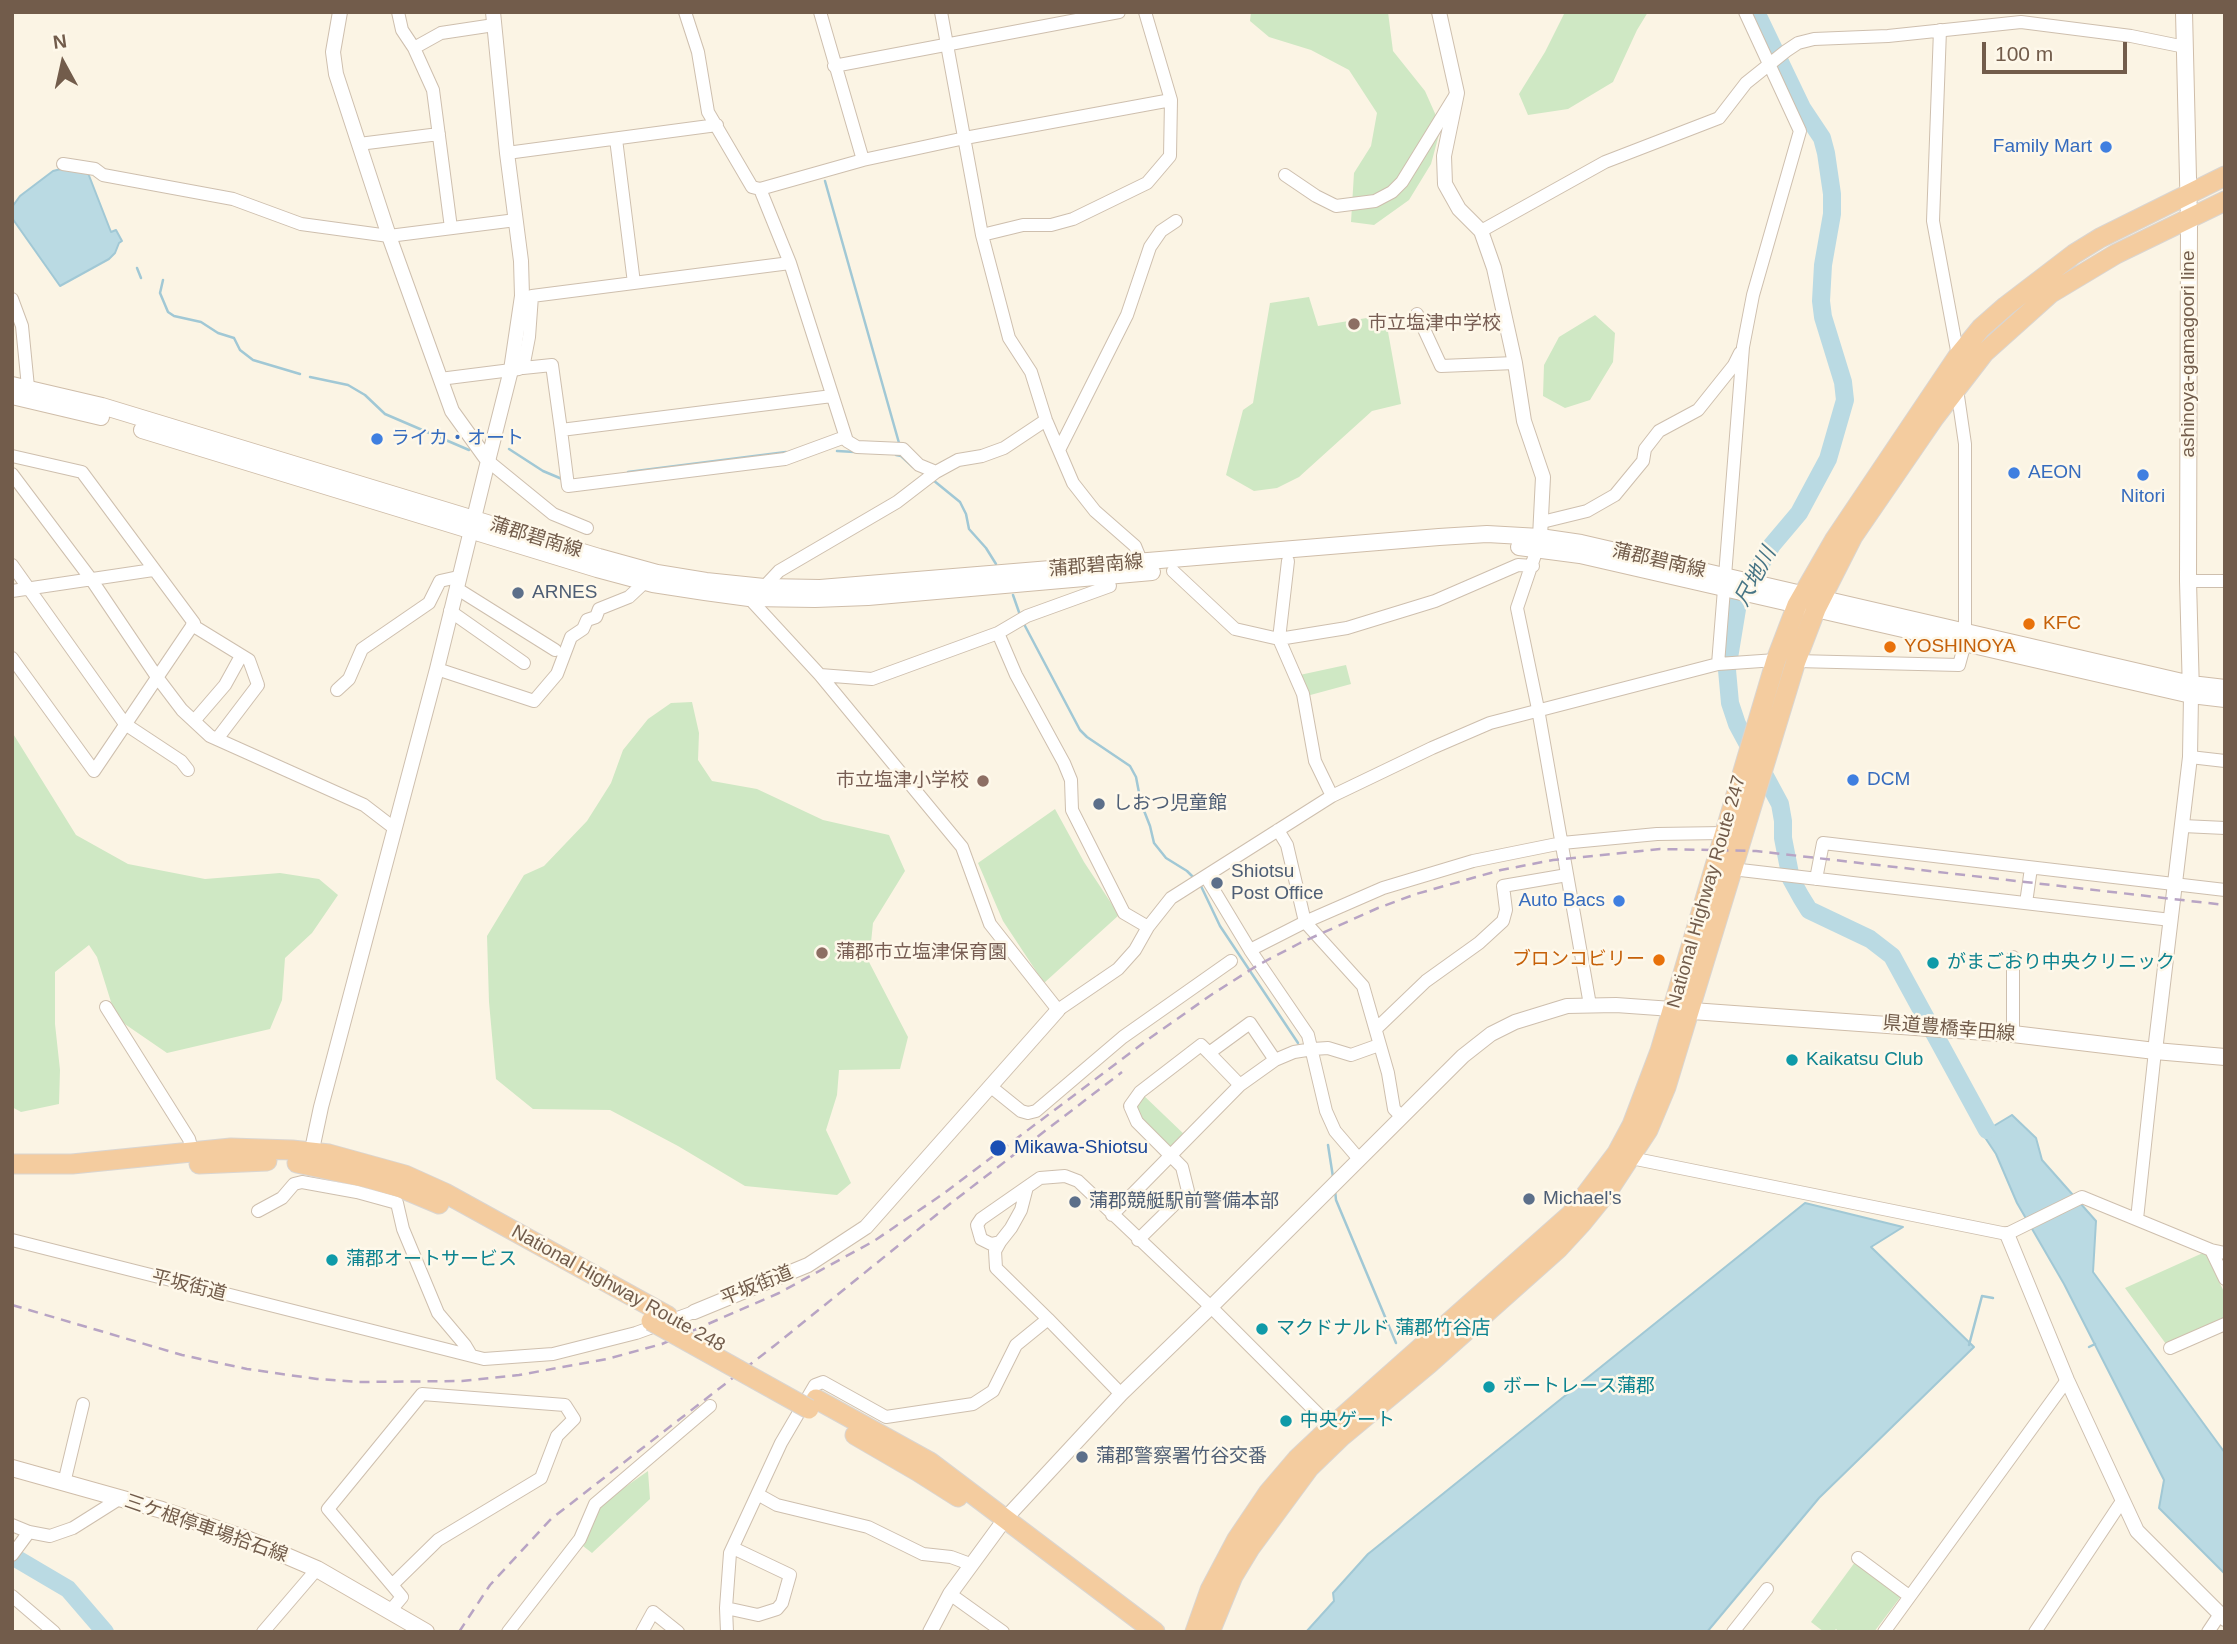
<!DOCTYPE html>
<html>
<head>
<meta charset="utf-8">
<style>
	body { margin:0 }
	#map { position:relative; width:2237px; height:1644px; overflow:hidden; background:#fbf4e4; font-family:Helvetica,sans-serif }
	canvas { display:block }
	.frame { position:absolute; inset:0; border:14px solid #725c4b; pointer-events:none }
	.north { position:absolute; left:28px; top:28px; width:70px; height:70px; -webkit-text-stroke:5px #fef8ea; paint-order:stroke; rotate:352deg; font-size:19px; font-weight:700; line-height:28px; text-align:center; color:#725c4b }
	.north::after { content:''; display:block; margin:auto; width:24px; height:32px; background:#725c4b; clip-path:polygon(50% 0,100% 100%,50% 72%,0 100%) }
	.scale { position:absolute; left:1982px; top:42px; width:145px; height:32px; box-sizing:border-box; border:4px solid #725c4b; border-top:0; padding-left:9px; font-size:21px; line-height:24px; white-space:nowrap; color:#725c4b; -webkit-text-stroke:5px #fef8ea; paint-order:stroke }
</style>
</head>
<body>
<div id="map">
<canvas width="2237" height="1644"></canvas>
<div class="frame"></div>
<div class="north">N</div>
<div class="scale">100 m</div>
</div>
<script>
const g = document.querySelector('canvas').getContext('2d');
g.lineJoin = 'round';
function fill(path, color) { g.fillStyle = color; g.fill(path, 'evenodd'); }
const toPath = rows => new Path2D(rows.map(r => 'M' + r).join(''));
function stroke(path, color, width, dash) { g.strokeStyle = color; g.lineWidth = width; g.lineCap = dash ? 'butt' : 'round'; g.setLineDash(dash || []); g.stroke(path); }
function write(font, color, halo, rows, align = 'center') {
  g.font = font + ' Helvetica,"Noto Sans JP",sans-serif'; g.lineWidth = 5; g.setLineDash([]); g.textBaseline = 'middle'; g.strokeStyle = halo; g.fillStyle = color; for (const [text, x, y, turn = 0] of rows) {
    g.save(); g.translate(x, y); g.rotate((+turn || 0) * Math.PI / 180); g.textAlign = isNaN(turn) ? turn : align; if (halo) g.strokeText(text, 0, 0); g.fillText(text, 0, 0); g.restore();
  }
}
const green = toPath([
	[1251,12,1388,12,1393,51,1425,91,1441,127,1431,164,1409,200,1374,225,1351,222,1354,173,1371,146,1377,113,1349,70,1311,50,1269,37,1250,21],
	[1565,12,1648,12,1637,30,1613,82,1568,109,1528,115,1519,94,1545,52],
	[1309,297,1318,326,1385,315,1401,404,1372,411,1299,477,1277,488,1254,491,1226,475,1243,410,1253,403,1270,303],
	[1595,315,1615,333,1613,362,1590,400,1565,408,1543,396,1544,365,1559,337],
	[1346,665,1351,684,1303,697,1295,676],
	[692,702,699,733,698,760,712,781,757,789,823,820,889,835,905,871,873,923,869,962,908,1037,900,1069,839,1070,837,1095,826,1130,851,1183,837,1195,745,1186,678,1146,610,1110,533,1109,496,1079,489,1002,487,936,524,875,544,866,587,821,611,783,623,750,648,719,671,703],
	[12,732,76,835,128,864,205,879,280,873,319,879,338,895,312,933,285,958,282,1000,270,1029,167,1053,116,1018,97,957,89,945,55,972,55,1024,60,1070,59,1104,21,1112,12,1107],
	[1055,809,1084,862,1119,915,1044,983,1003,921,978,863],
	[1140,1092,1188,1138,1170,1157,1130,1106],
	[2205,1252,2225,1294,2225,1318,2166,1344,2125,1288],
	[648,1471,650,1499,592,1553,583,1546,598,1506],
	[1858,1558,1902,1595,1874,1632,1839,1632,1836,1629,1833,1632,1824,1632,1811,1622]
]);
const water = toPath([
	[65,168,88,173,111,232,116,230,122,241,119,243,115,253,109,259,60,286,12,218,12,207,20,196,53,171,65,168],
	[2012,1115,2036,1138,2042,1160,2096,1221,2093,1272,2225,1453,2225,1574,2159,1508,2164,1480,2064,1284,2017,1203,1996,1154,1982,1133,2012,1115],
	[1805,1203,1903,1227,1871,1247,1974,1347,1819,1498,1707,1632,1306,1632,1334,1601,1333,1593,1368,1554,1805,1203]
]);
const stream = toPath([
	[825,181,899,443],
	[137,268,141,278],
	[163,280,160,293,168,312,174,316,201,322,218,333,234,338,240,350,253,360,300,374],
	[310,377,348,385,365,395,385,414,469,450],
	[509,449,543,471,562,479],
	[837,451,855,452],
	[896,455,901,456,913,467],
	[628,472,786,452],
	[933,480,960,502,966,514,969,529,986,548,996,564],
	[1013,595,1020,615],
	[1024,624,1080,730,1087,737,1130,766,1136,777,1141,803,1150,826,1154,843,1166,858,1187,871,1195,879],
	[1200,884,1220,926,1298,1043],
	[1328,1145,1333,1177],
	[1335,1190,1336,1200,1396,1343],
	[1969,1345,1982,1296,1993,1298],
	[2089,1347,2095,1344]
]);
const river = toPath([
	[1756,12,1802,108,1822,138,1826,153,1832,194,1832,214,1823,265,1821,301,1823,317,1843,382,1845,400,1828,459,1799,513,1772,545,1738,603,1727,670,1730,703,1737,724,1780,804,1783,821,1783,838,1791,879,1801,897,1809,910,1870,939,1892,956,1987,1130],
	[12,1556,68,1589,105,1632]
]);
const minor = toPath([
	[398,12,402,30,414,48,433,90,451,228],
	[685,12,698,52,708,112,752,187,760,189,863,160,965,138,1171,100],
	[820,12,863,160],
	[941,12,982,235,1009,338,1031,372,1046,420,1073,483,1095,511,1135,546,1144,568],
	[1940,30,1933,221,1958,356],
	[414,48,441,33,494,25],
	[834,66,1119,12],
	[616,139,634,283],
	[359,144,439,134],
	[507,153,717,125],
	[63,164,95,169,103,175,233,199,301,224,389,236,516,220],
	[1285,175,1316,196,1336,206,1375,201,1392,192,1402,182,1455,96],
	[760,189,790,263,847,441,857,447,903,449,919,465,936,472],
	[1481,231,1605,162,1719,118,1746,83,1786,51,1798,43,1814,39,1888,36,2021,22,2131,36,2185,47],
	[982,235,1023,225,1051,225,1073,219,1147,183,1170,156,1171,100,1145,12],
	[790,263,532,296,529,337,523,368,552,365,561,430,832,396],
	[12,299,22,326,28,387],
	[1417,314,1441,366,1515,363],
	[440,379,519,369],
	[1954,390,1958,396,1965,444,1965,631],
	[561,430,568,486,785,459,845,437],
	[1059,450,1127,315,1150,247,1161,231,1176,221],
	[12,456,82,472,194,623,94,771,12,658],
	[488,461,553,514,587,528],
	[12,474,91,579,157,677,182,710,210,736,364,805,394,828],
	[1542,522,1587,511,1615,495,1643,461,1645,449,1659,431,1698,410,1734,365,1740,353],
	[1539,543,1517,608,1538,709,1590,1005],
	[1288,561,1279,639,1303,694,1315,761,1332,796],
	[12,565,125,724,181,761,188,770],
	[1173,571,1235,629,1279,639,1347,628,1435,601,1518,565,1533,566],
	[1725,576,1743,347,1753,295,1800,131,1745,12],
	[2188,581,2225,581],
	[764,587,779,571,897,502,936,472,958,460,982,456,1004,448,1046,420],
	[456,588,555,650],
	[12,591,153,570],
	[749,598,820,675,962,847,990,924,1058,1010,1118,969,1135,950,1148,927,1171,898,1332,796,1432,748,1490,723,1718,664,1776,660],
	[450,611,524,663],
	[192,625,249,660,258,685,217,739],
	[998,633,1016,675,1064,763,1071,780,1072,810,1124,913,1148,927],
	[1796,661,1959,665,1965,643],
	[1718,664,1724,589],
	[437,669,534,701,557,674,571,637,583,629,587,620,596,617,599,609,629,597,645,582],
	[820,675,872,679,998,633,1027,616,1110,586,1100,577],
	[337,690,349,679,362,649,429,603,440,581,458,577],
	[194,721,225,685,241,656],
	[2190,757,2225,761],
	[2183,826,2225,828],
	[1278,830,1287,845,1305,922,1363,986,1388,1073,1394,1109,1401,1116],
	[1732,869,2171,920],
	[1206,877,1250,950,1308,1035,1326,1111,1335,1131,1359,1159],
	[1816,879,1823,843,2225,890],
	[2026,903,2031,868],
	[1250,950,1305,922,1383,888,1473,861,1562,843,1657,834,1724,833],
	[106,1007,189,1139,193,1153],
	[1377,1028,1426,981,1479,943,1503,921,1506,910,1503,886,1567,875],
	[2013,1034,2013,957],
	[1240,1085,1209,1053,1250,1023,1275,1060],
	[990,1086,1021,1111,1028,1113,1036,1111,1123,1037,1231,961],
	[1631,1158,2007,1234,2082,1197,2211,1250,2225,1253],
	[1027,1187,1021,1210,1011,1228,1000,1242,991,1244,981,1239,977,1225,981,1219,1027,1187,1040,1178,1065,1176,1078,1181,1211,1307,1331,1427],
	[258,1211,282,1198,294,1184,302,1182,357,1192,397,1203,403,1229,438,1313,465,1345,471,1355],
	[1112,1215,1240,1085,1275,1060,1294,1052,1313,1049,1328,1048,1351,1055,1379,1045],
	[2137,1219,2155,1051],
	[12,1240,484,1359,553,1354,636,1333,694,1312],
	[1138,1240,1188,1191,1182,1167,1137,1122,1130,1106,1140,1092,1201,1045,1209,1053],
	[1000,1242,995,1251,996,1268,1048,1319],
	[2211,1250,2225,1279],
	[2170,1348,2225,1324],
	[64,1483,83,1404],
	[759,1495,777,1505,868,1527,923,1554,951,1557,970,1564],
	[12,1525,29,1532,50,1536,73,1528,119,1499],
	[12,1555,29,1532],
	[1858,1558,1909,1596],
	[950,1594,1003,1632],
	[12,1596,54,1632],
	[726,1608,758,1615,777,1609,782,1603,790,1575,733,1548],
	[391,1610,402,1597,392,1585,328,1509,422,1394,565,1405,574,1419,557,1436,541,1478,438,1540,392,1585],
	[263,1632,317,1569],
	[508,1632,580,1539,595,1504,710,1406],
	[642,1632,653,1612,678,1632],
	[727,1632,726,1608,730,1553,781,1443,815,1385,823,1382,886,1417,973,1404,993,1391,1016,1345,1048,1319,1121,1394],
	[1733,1632,1767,1589],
	[1884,1632,2067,1380],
	[2035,1632,2122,1501],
	[2208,1632,2220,1614]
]);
const tertiary = toPath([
	[1439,12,1457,93,1444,156,1445,184,1459,209,1481,231,1494,268,1515,363,1524,421,1543,477,1540,537],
	[488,461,511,370,522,296,521,261,507,153,493,12],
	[2155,1051,2190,757,2191,695],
	[310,1159,321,1107,437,669,488,461,452,411,389,236,336,74,333,52,340,12],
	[2007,1234,2067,1380,2137,1531,2225,1619],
	[694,1312,808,1265,866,1227,1058,1010],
	[930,1632,950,1594,1005,1519,1121,1394,1211,1307,1463,1056,1491,1034,1515,1022,1567,1006,1616,1005,1672,1009]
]);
const secondary = toPath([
	[2184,12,2189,220,2188,581,2191,693],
	[12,385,102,406,599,557,657,573,706,581,764,587,820,588,1439,537,1487,534,1540,537,1581,543,2191,684,2225,688],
	[12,396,101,417],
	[142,430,597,569,653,584,705,592,749,598,815,599,868,597,1152,572],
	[1519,547,1580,555,2191,695,2225,699],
	[1678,1010,2013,1034,2155,1051,2225,1057],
	[12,1468,162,1510,247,1539,317,1569,426,1632]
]);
const trunk = toPath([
	[297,1163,367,1178,401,1188,439,1204],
	[12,1164,72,1164,231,1148,292,1150,329,1154,405,1175,445,1193,668,1316],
	[199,1164,267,1161],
	[816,1399,930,1462,1155,1632],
	[855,1435,917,1471,958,1497],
	[1195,1632,1210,1590,1237,1539,1268,1493,1297,1459,1331,1427,1571,1214,1617,1153,1632,1125,1660,1051,1776,660,1797,605,1835,539,1958,356,1981,328,2006,306,2074,254,2100,238,2225,176],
	[1210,1632,1233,1576,1250,1548,1309,1468,1341,1437,1429,1364,1558,1249,1582,1223,1608,1191,1648,1130,1666,1087,1796,661,1816,609,1853,536,1934,418,1984,353,2051,293,2116,254,2225,201]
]);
const rail = toPath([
	[12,1305,182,1355,247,1369,317,1379,359,1382,462,1381,519,1375,607,1359,662,1344,779,1293,874,1241,943,1194,1150,1038,1211,995,1258,965,1300,943,1378,908,1416,894,1501,870,1553,860,1660,849,1756,851,2225,905],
	[459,1632,490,1585,551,1519,774,1346,951,1203,1122,1072]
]);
const trunkBridge = toPath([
	[651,1321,809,1409]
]);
const markers = [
	[2106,147,7,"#3f7fe0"],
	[1354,324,7,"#8d6e63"],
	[377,439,7,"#3f7fe0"],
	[2014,473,7,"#3f7fe0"],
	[2143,475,7,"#3f7fe0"],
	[518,593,7,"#5c6f8a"],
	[2029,624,7,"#e8710a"],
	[1890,647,7,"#e8710a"],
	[1853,780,7,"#3f7fe0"],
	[983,781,7,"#8d6e63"],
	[1099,804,7,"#5c6f8a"],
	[1217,883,7,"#5c6f8a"],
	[1619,901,7,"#3f7fe0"],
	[822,953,7,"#8d6e63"],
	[1659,960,7,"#e8710a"],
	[1933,963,7,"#0f9aa8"],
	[1792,1060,7,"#0f9aa8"],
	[998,1148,9,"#1a4fb4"],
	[1529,1199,7,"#5c6f8a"],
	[1075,1202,7,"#5c6f8a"],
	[332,1260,7,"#0f9aa8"],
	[1262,1329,7,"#0f9aa8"],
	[1489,1387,7,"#0f9aa8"],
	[1286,1421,7,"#0f9aa8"],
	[1082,1457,7,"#5c6f8a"]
];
const shopNames = [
	["Family Mart",2092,147,"right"],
	["ライカ・オート",391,439],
	["AEON",2028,473],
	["Nitori",2143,497,"center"],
	["DCM",1867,780],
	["Auto Bacs",1605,901,"right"]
];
const educationNames = [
	["市立塩津中学校",1368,324],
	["市立塩津小学校",969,781,"right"],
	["蒲郡市立塩津保育園",836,953]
];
const streetNames = [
	["ashinoya-gamagoori line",2189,354,-90],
	["蒲郡碧南線",536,538,17],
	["蒲郡碧南線",1659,561,13],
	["蒲郡碧南線",1096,566,-5],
	["National Highway Route 247",1707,892,-74],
	["県道豊橋幸田線",1949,1029,5],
	["平坂街道",189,1286,14],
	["平坂街道",757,1286,-22],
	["National Highway Route 248",618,1289,29],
	["三ケ根停車場拾石線",206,1529,19]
];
const serviceNames = [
	["ARNES",532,593],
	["しおつ児童館",1113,804],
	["Shiotsu",1231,872],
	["Post Office",1231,894],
	["Michael's",1543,1199],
	["蒲郡競艇駅前警備本部",1089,1202],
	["蒲郡警察署竹谷交番",1096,1457]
];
const foodNames = [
	["KFC",2043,624],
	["YOSHINOYA",1904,647],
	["ブロンコビリー",1645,960,"right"]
];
const cultureNames = [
	["がまごおり中央クリニック",1947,963],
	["Kaikatsu Club",1806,1060],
	["蒲郡オートサービス",346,1260],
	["マクドナルド 蒲郡竹谷店",1276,1329],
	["ボートレース蒲郡",1503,1387],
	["中央ゲート",1300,1421]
];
const transitNames = [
	["Mikawa-Shiotsu",1014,1148]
];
const waterNames = [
	["尺地川",1756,577,-62]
];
fill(green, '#cfe8c4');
fill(water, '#badae3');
stroke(water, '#a1c8d5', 2);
stroke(stream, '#a1c8d5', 2.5);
stroke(river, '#badae3', 18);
stroke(minor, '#cebfae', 14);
stroke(tertiary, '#cebfae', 16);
stroke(secondary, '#cfbda9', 18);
stroke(trunk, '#dad5d0', 21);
stroke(minor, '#fff', 12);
stroke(tertiary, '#fff', 14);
stroke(secondary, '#fff', 16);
stroke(trunk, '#f4cc9f', 19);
stroke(rail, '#b8a4c4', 2.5, [10, 7]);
stroke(trunkBridge, '#dad5d0', 21, []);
stroke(trunkBridge, '#f4cc9f', 19);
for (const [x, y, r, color] of markers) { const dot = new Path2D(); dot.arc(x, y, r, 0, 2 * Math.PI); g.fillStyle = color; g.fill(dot); stroke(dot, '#fef8ea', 2.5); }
write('19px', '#366cbe', '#fef8ea', shopNames, 'left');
write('19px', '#785e54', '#fef8ea', educationNames, 'left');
write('19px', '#725c4b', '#fef8ea', streetNames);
write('19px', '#4e5e75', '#fef8ea', serviceNames, 'left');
write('19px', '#c56008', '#fef8ea', foodNames, 'left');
write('19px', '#0d838f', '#fef8ea', cultureNames, 'left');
write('19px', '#164399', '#fef8ea', transitNames, 'left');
write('italic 21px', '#467485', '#fef8ea', waterNames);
</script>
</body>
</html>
